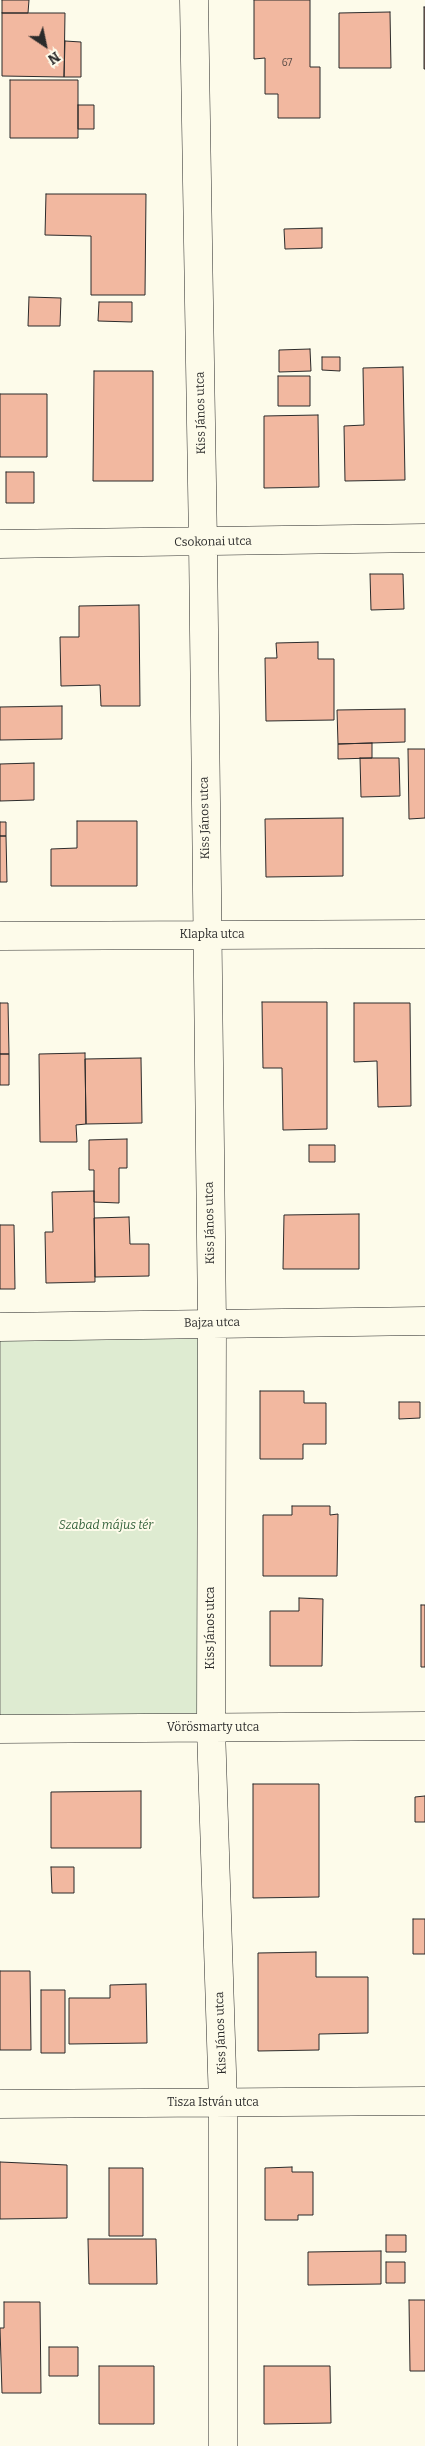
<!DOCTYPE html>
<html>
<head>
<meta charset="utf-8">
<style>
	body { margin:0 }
	#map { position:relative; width:425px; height:2446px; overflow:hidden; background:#fdfbea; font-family:Bitter,serif }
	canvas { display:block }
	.north { position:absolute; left:20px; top:20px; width:50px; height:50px; -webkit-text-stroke:4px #fdfbea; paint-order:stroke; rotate:146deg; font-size:14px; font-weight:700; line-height:20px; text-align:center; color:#2b2b2b }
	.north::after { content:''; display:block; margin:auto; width:18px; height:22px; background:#2b2b2b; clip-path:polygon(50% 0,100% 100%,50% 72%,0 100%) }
</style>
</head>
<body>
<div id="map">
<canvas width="425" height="2446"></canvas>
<div class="north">N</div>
</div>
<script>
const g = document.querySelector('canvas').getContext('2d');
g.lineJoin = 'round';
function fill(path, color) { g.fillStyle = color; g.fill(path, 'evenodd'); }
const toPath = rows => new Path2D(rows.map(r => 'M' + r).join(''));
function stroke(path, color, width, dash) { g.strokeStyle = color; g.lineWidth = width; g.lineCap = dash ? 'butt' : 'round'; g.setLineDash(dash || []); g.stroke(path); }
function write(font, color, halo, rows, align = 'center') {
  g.font = font + ' Bitter,serif'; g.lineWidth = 4; g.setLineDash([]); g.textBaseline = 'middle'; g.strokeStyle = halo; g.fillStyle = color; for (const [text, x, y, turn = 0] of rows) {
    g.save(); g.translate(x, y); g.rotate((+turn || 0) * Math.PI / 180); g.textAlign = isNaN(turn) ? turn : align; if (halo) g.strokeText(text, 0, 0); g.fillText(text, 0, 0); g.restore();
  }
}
const green = toPath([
	[212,1323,211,1728,0,1729,0,1327,212,1323]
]);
const building = toPath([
	[2,0,29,0,28,13,2,13,2,0],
	[254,0,310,0,310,67,320,67,320,118,278,118,278,94,265,94,265,58,254,59,254,0],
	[424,7,425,7,425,69,424,69,424,7],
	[390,12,391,68,339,68,339,13,390,12],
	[2,13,65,13,64,77,2,76,2,13],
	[65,41,81,42,81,77,64,77,65,41],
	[10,80,78,80,78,138,10,138,10,80],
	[78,105,94,105,94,129,78,129,78,105],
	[46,194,146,194,145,295,91,295,91,236,45,235,46,194],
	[322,228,322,248,285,249,284,229,322,228],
	[29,297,61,298,60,326,28,326,29,297],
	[99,302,132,302,132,322,98,321,99,302],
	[310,349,311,371,279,372,279,350,310,349],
	[322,357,340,357,340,371,322,370,322,357],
	[403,367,405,480,345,481,344,426,364,425,363,368,403,367],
	[94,371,153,371,153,481,93,481,94,371],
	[278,376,310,376,310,406,278,406,278,376],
	[0,394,47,394,47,457,0,457,0,394],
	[318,415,319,487,264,488,264,416,318,415],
	[6,472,34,472,34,503,6,503,6,472],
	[370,574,403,574,404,609,371,610,370,574],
	[139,605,140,706,101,706,100,685,61,686,60,637,79,637,79,606,139,605],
	[318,642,318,659,334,659,334,720,266,721,265,658,277,658,276,643,318,642],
	[62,706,62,739,0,740,0,707,62,706],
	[405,709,405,742,338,744,337,710,405,709],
	[372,743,372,758,338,759,338,744,372,743],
	[408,749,425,749,425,818,409,819,408,749],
	[360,758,399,758,400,796,361,797,360,758],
	[34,763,34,800,0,801,0,764,34,763],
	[343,818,343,876,266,877,265,819,343,818],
	[77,821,137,821,137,886,51,886,51,849,77,848,77,821],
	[0,822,6,822,6,836,0,836,0,822],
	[0,836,6,836,7,882,0,882,0,836],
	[262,1002,327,1002,327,1129,283,1130,282,1068,263,1068,262,1002],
	[0,1003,8,1003,9,1054,0,1054,0,1003],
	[354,1003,410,1003,411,1106,378,1107,377,1061,354,1062,354,1003],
	[85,1053,86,1124,76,1125,77,1142,40,1142,39,1054,85,1053],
	[0,1054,9,1054,9,1085,0,1085,0,1054],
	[141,1058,142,1123,86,1124,85,1059,141,1058],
	[127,1139,127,1168,119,1168,119,1203,94,1202,94,1170,89,1170,89,1140,127,1139],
	[309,1145,335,1145,335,1162,309,1162,309,1145],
	[94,1191,95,1282,46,1283,45,1232,53,1232,52,1192,94,1191],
	[359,1214,359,1269,283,1269,284,1215,359,1214],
	[129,1217,130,1244,149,1244,149,1276,95,1277,94,1218,129,1217],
	[0,1225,14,1225,15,1289,0,1289,0,1225],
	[260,1391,304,1391,304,1403,326,1403,326,1444,303,1444,303,1459,260,1459,260,1391],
	[399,1402,420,1402,420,1418,399,1419,399,1402],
	[292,1506,330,1506,330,1515,338,1514,337,1576,263,1576,263,1515,292,1515,292,1506],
	[299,1598,323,1599,322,1666,270,1666,270,1611,299,1611,299,1598],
	[421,1605,425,1605,425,1667,421,1667,421,1605],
	[253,1784,319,1784,319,1897,253,1898,253,1784],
	[141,1791,141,1848,51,1848,51,1792,141,1791],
	[425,1796,425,1822,415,1822,415,1797,425,1796],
	[51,1867,74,1867,74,1893,52,1893,51,1867],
	[413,1919,425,1919,425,1954,413,1954,413,1919],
	[316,1952,316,1977,368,1977,368,2033,319,2034,319,2050,258,2051,258,1953,316,1952],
	[0,1971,30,1971,31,2050,0,2050,0,1971],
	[146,1984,147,2043,69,2044,69,1998,110,1998,110,1985,146,1984],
	[41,1990,65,1990,65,2053,41,2053,41,1990],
	[0,2162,67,2165,67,2218,0,2219,0,2162],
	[292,2167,292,2172,313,2172,313,2215,298,2215,298,2220,265,2220,265,2168,292,2167],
	[109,2168,143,2168,143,2236,109,2236,109,2168],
	[386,2235,406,2235,406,2252,386,2252,386,2235],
	[88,2239,156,2239,157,2284,89,2284,88,2239],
	[381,2251,381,2284,308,2285,308,2252,381,2251],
	[386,2262,405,2262,405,2283,386,2283,386,2262],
	[409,2300,425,2300,425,2371,410,2371,409,2300],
	[4,2302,40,2302,41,2393,2,2393,0,2328,4,2328,4,2302],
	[49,2347,78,2347,78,2376,49,2376,49,2347],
	[99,2366,154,2366,154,2424,99,2424,99,2366],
	[264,2366,330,2366,331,2423,264,2424,264,2366]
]);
const street = toPath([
	[194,0,203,543,212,1323,211,1728,223,2103,223,2446],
	[0,544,425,538],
	[0,936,425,934],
	[0,1327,425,1321],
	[0,1729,425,1726],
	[0,2104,425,2101]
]);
const numberNames = [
	["67",287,63]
];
const streetNames = [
	["Kiss János utca",201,413,-91],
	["Csokonai utca",213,542,-1],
	["Kiss János utca",205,818,-91],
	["Klapka utca",212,935],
	["Kiss János utca",210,1223,-91],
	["Bajza utca",212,1323,-1],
	["Kiss János utca",211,1628,-90],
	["Vörösmarty utca",213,1728],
	["Kiss János utca",221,2033,-92],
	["Tisza István utca",213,2103]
];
const parkNames = [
	["Szabad május tér",106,1526]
];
fill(green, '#deebd1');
stroke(green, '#74746e', 1);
fill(building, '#f2b8a0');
stroke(building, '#2b2b2b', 1);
stroke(street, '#2b2b2b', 29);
stroke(street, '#fdfbea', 28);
write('10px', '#5d4e48', null, numberNames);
write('12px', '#2b2b2b', '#fdfbea', streetNames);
write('italic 12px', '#34623c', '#fdfbea', parkNames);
</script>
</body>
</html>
